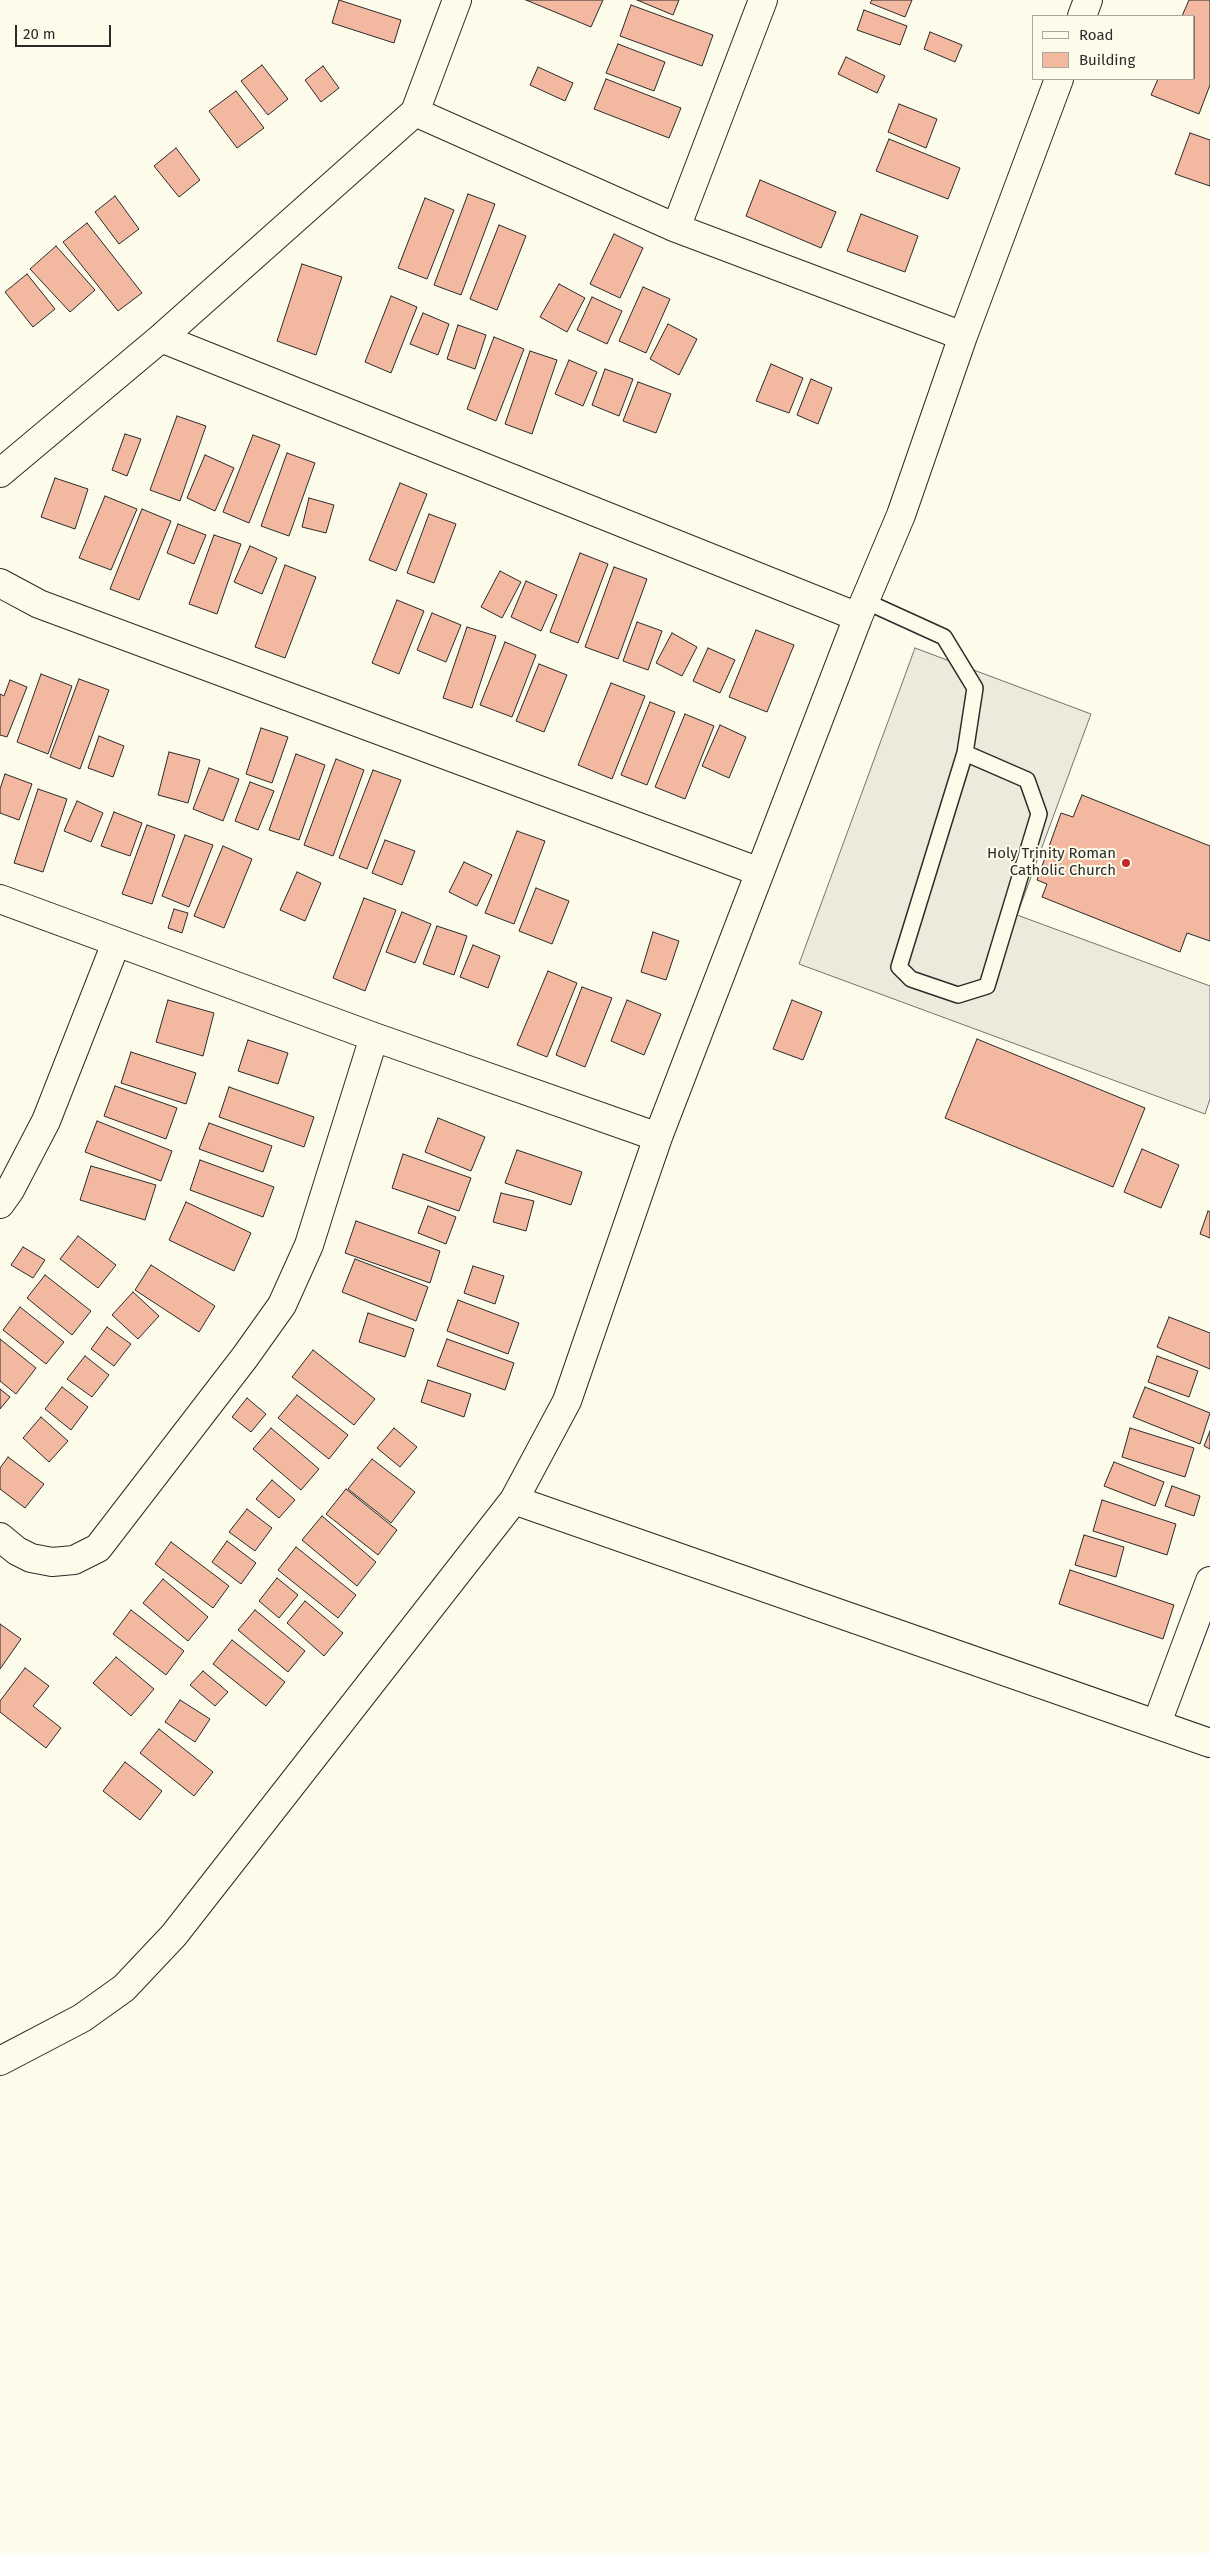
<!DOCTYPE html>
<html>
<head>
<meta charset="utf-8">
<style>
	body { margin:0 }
	#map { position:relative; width:1210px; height:2553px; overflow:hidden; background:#fdfbea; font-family:"Fira Sans",sans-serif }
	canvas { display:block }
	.legend { position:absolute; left:1032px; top:15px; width:162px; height:65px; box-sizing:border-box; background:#fdfbea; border:1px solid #a9a89e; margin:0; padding:6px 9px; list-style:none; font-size:15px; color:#2b2b2b }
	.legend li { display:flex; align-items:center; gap:10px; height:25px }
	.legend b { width:25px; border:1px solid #a9a89e }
	.scale { position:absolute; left:15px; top:25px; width:96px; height:22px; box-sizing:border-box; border:2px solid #2b2b2b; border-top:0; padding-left:6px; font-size:15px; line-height:18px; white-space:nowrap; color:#2b2b2b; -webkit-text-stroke:4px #fdfbea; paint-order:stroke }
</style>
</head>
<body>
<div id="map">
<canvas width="1210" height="2553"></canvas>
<ul class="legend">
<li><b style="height:6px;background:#fdfbea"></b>Road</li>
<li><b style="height:14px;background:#f2b8a0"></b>Building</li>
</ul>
<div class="scale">20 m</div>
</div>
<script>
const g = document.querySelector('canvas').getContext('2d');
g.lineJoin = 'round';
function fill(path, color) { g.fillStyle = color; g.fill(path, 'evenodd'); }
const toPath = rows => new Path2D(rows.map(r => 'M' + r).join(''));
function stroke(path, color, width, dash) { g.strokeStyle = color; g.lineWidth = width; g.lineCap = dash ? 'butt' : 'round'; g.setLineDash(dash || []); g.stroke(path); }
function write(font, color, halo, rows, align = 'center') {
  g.font = font + ' "Fira Sans",sans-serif'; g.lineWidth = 4; g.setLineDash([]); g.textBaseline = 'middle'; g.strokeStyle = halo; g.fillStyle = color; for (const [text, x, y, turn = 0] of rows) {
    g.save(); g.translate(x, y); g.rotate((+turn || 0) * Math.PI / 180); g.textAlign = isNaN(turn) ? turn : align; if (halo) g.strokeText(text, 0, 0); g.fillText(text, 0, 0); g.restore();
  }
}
const parking = toPath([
	[915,648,1091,714,1017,915,1210,986,1210,1099,1205,1114,799,964,915,648]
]);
const building = toPath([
	[339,0,401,20,394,43,332,23,339,0],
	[526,0,603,0,591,27,526,0],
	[637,0,679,0,673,15,637,0],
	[872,0,912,0,905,17,870,3,872,0],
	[1189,0,1210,0,1210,85,1199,114,1151,95,1158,79,1194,79,1194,16,1182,16,1189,0],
	[631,5,713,35,702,66,620,36,631,5],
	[864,10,907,26,900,45,857,30,864,10],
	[930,32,962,45,955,62,924,49,930,32],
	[618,44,665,62,654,91,606,73,618,44],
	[846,57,885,76,877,93,838,74,846,57],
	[262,65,288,99,268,115,241,81,262,65],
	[323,66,339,88,321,102,305,80,323,66],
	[538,67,573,83,565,101,530,85,538,67],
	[606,79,681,108,669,138,594,109,606,79],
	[236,91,264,128,237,148,209,111,236,91],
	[899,104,937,119,926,148,888,132,899,104],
	[1190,133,1210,140,1210,186,1175,174,1190,133],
	[889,139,960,168,948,199,876,171,889,139],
	[176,148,200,180,179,197,154,166,176,148],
	[760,180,836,212,821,248,746,216,760,180],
	[468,194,495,204,461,295,434,285,468,194],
	[115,196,139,229,119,244,95,212,115,196],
	[425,198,454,210,427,279,398,268,425,198],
	[861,214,918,236,905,272,847,251,861,214],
	[87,223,142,293,118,311,63,242,87,223],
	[499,225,526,236,497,310,470,299,499,225],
	[614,234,643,248,620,298,590,284,614,234],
	[56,246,95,290,70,312,30,269,56,246],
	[302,264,342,277,316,355,277,341,302,264],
	[27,274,55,309,33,327,5,292,27,274],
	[559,284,585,298,567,332,540,317,559,284],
	[643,287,670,299,646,353,619,341,643,287],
	[391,296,417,307,391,373,365,362,391,296],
	[592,297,622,311,607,344,577,330,592,297],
	[423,313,449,324,438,355,410,344,423,313],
	[668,324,697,339,679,375,650,359,668,324],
	[458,325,486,335,475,369,447,359,458,325],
	[494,337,524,349,496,421,467,409,494,337],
	[530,351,557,360,532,434,505,424,530,351],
	[569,360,597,372,583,406,555,394,569,360],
	[771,364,803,378,789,413,756,401,771,364],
	[605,369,633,379,619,416,592,405,605,369],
	[811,379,832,388,818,424,797,415,811,379],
	[638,382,671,394,656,433,623,421,638,382],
	[177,416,206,426,180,501,150,490,177,416],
	[125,434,141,439,127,476,112,470,125,434],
	[253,435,280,445,249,523,223,512,253,435],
	[287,453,315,463,289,536,261,526,287,453],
	[205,455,234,468,215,511,187,498,205,455],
	[55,478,88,489,75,529,41,517,55,478],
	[400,483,427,494,396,571,369,560,400,483],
	[105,496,137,509,111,570,79,558,105,496],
	[309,498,334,505,326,533,302,527,309,498],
	[142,509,171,521,139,600,110,589,142,509],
	[429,514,456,524,434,583,407,573,429,514],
	[178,524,206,535,194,564,167,553,178,524],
	[214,535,241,544,217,614,189,604,214,535],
	[250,546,277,558,262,594,234,582,250,546],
	[580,553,608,564,578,643,550,632,580,553],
	[285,565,316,577,285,658,255,647,285,565],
	[614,567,647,579,618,659,585,647,614,567],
	[500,571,521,582,502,618,481,607,500,571],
	[526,581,557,595,541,631,511,617,526,581],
	[397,600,424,611,399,674,372,663,397,600],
	[432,613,461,625,446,662,417,650,432,613],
	[637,622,662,631,648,670,623,661,637,622],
	[467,627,496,636,472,708,443,698,467,627],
	[756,630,794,645,767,712,729,697,756,630],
	[672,633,697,647,682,676,656,663,672,633],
	[505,642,536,655,512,717,480,705,505,642],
	[708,648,735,660,720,693,693,681,708,648],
	[539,664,567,675,544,732,516,721,539,664],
	[41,674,72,686,48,754,17,742,41,674],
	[79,679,109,690,80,769,50,757,79,679],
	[10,680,27,687,7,737,0,735,0,694,4,696,10,680],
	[611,683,645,696,612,779,578,765,611,683],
	[650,702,675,712,647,785,621,775,650,702],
	[685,714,714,726,685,799,655,787,685,714],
	[720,725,746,737,729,778,702,766,720,725],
	[261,728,288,737,272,783,246,774,261,728],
	[99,736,124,746,113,777,88,768,99,736],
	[169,752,200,760,188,803,158,795,169,752],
	[296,754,325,765,299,840,269,830,296,754],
	[336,759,364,770,333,856,304,845,336,759],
	[209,768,239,779,223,821,193,809,209,768],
	[373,770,401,780,367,869,339,858,373,770],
	[5,774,32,784,19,820,0,813,0,789,5,774],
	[250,782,274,791,258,830,235,821,250,782],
	[38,789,67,799,43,872,14,863,38,789],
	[1082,795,1210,846,1210,941,1187,933,1180,952,1042,897,1047,884,1037,880,1061,813,1073,817,1082,795],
	[77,801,103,813,91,842,64,831,77,801],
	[114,812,142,823,130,856,101,846,114,812],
	[147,825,175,835,152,904,122,894,147,825],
	[517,831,545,841,514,924,485,913,517,831],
	[185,835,213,845,189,907,162,896,185,835],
	[385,840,415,851,402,885,372,873,385,840],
	[223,846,252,859,224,928,194,916,223,846],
	[464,862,492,875,477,906,449,892,464,862],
	[297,872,321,883,305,921,280,910,297,872],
	[536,888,569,901,552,944,519,931,536,888],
	[364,898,396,910,365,991,333,978,364,898],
	[174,909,188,913,182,933,168,928,174,909],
	[402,912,431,924,415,963,386,952,402,912],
	[437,926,467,936,454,975,423,964,437,926],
	[653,932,679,941,666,980,641,972,653,932],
	[473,945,500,956,488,988,460,977,473,945],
	[548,971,577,983,547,1057,517,1045,548,971],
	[582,987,612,998,585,1067,556,1055,582,987],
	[168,1000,214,1013,203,1056,156,1042,168,1000],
	[627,1000,661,1014,644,1055,611,1041,627,1000],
	[792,1000,822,1012,803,1060,773,1049,792,1000],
	[977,1039,1145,1108,1113,1187,945,1118,977,1039],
	[248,1040,288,1053,278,1084,238,1071,248,1040],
	[131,1052,196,1073,186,1104,121,1083,131,1052],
	[115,1086,177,1108,166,1139,104,1116,115,1086],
	[229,1087,314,1117,304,1147,219,1117,229,1087],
	[438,1118,485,1137,471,1171,425,1152,438,1118],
	[97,1121,172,1151,161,1181,85,1152,97,1121],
	[209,1123,272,1146,263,1172,199,1149,209,1123],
	[1142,1149,1179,1165,1161,1208,1124,1192,1142,1149],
	[517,1150,582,1172,571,1205,505,1183,517,1150],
	[403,1154,471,1178,459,1211,392,1188,403,1154],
	[200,1160,274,1187,263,1217,190,1190,200,1160],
	[91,1166,156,1185,145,1220,80,1200,91,1166],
	[501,1193,534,1201,526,1231,493,1222,501,1193],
	[186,1202,251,1233,234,1271,169,1240,186,1202],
	[428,1206,456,1217,446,1244,418,1233,428,1206],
	[1208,1211,1210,1212,1210,1238,1200,1234,1208,1211],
	[356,1221,440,1251,430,1283,345,1253,356,1221],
	[78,1236,116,1265,98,1288,60,1259,78,1236],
	[23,1247,45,1260,33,1278,11,1265,23,1247],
	[355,1259,428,1287,416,1321,342,1292,355,1259],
	[151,1265,215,1306,199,1332,135,1290,151,1265],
	[473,1266,504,1276,495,1304,464,1293,473,1266],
	[45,1275,91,1311,72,1335,27,1298,45,1275],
	[133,1292,159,1316,138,1339,112,1315,133,1292],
	[458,1300,519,1323,508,1354,447,1331,458,1300],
	[20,1307,64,1342,46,1364,3,1330,20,1307],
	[368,1313,414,1329,405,1357,359,1342,368,1313],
	[1169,1317,1210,1333,1210,1369,1157,1347,1169,1317],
	[107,1327,131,1344,114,1366,91,1349,107,1327],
	[0,1339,36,1368,16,1394,0,1381,0,1339],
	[447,1339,514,1363,505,1390,437,1366,447,1339],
	[313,1350,375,1399,354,1425,292,1377,313,1350],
	[85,1356,109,1375,92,1397,67,1379,85,1356],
	[1157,1356,1198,1371,1189,1397,1148,1382,1157,1356],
	[428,1380,471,1394,464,1417,421,1402,428,1380],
	[62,1387,88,1407,71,1430,45,1409,62,1387],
	[1145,1387,1210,1413,1200,1444,1133,1417,1145,1387],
	[0,1389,10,1397,0,1409,0,1389],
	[297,1395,348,1435,329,1459,278,1418,297,1395],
	[247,1398,266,1414,251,1432,232,1417,247,1398],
	[41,1417,68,1441,49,1462,23,1438,41,1417],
	[271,1428,319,1469,301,1490,253,1449,271,1428],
	[394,1428,417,1447,400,1467,377,1448,394,1428],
	[1130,1428,1194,1448,1185,1477,1122,1457,1130,1428],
	[1210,1431,1210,1449,1204,1446,1210,1431],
	[8,1457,44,1484,25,1508,0,1489,0,1468,8,1457],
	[372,1459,415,1492,391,1523,348,1489,372,1459],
	[1114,1462,1164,1482,1155,1506,1104,1486,1114,1462],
	[272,1480,295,1500,279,1518,256,1499,272,1480],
	[1172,1486,1200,1496,1194,1516,1165,1506,1172,1486],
	[346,1489,397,1530,378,1555,326,1514,346,1489],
	[1102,1500,1176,1524,1167,1555,1093,1531,1102,1500],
	[247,1509,272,1528,255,1551,229,1532,247,1509],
	[322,1516,376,1562,357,1586,302,1540,322,1516],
	[1084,1535,1124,1547,1116,1577,1075,1565,1084,1535],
	[227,1541,256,1563,241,1584,212,1562,227,1541],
	[171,1542,229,1586,213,1608,155,1564,171,1542],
	[296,1547,356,1595,338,1618,278,1570,296,1547],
	[1070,1570,1174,1605,1163,1639,1059,1604,1070,1570],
	[277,1578,298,1595,279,1618,259,1601,277,1578],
	[163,1579,208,1617,188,1641,143,1603,163,1579],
	[305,1601,343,1633,324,1656,287,1623,305,1601],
	[131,1610,184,1651,166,1675,113,1634,131,1610],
	[255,1610,305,1651,288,1672,238,1630,255,1610],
	[0,1624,21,1639,0,1669,0,1624],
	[232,1640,285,1682,266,1706,213,1664,232,1640],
	[116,1657,154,1689,131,1716,93,1683,116,1657],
	[25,1668,49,1686,33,1706,61,1728,46,1748,0,1712,0,1701,25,1668],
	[203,1671,228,1692,215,1706,190,1685,203,1671],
	[180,1700,210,1719,195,1742,165,1722,180,1700],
	[159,1729,213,1772,194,1796,140,1753,159,1729],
	[125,1762,162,1791,140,1820,103,1791,125,1762]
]);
const service = toPath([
	[865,601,944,637,975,688,965,753,899,967,911,979,958,995,987,986,1039,814,1027,780,965,753]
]);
const minor = toPath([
	[1082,16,1088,0],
	[415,112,676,228,763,0],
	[676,228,963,336],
	[161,338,858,617],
	[0,473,161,338,415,112,457,0],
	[0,583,39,604,760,872],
	[0,899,374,1037,658,1137],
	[0,1204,10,1190,46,1121,116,943],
	[514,1500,1210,1743],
	[0,1537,17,1551,31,1558,52,1562,74,1560,98,1548,245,1357,282,1305,309,1245,374,1037],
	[1157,1723,1210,1581],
	[0,2061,82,2018,124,1988,174,1935,514,1500,567,1401,658,1137,858,617,901,515,963,336,1059,79]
]);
const markers = [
	[1126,863,5,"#c62828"]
];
const poiNames = [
	["Holy Trinity Roman",1116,854],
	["Catholic Church",1116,871]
];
fill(parking, '#eceadb');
stroke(parking, '#74746e', 1);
fill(building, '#f2b8a0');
stroke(building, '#2b2b2b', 1);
stroke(service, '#2b2b2b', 18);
stroke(minor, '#2b2b2b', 30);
stroke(service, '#fdfbea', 15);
stroke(minor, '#fdfbea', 28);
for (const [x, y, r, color] of markers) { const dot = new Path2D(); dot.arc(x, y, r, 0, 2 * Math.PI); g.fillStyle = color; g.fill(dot); stroke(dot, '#fdfbea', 2); }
write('15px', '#2b2b2b', '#fdfbea', poiNames, 'right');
</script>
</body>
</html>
